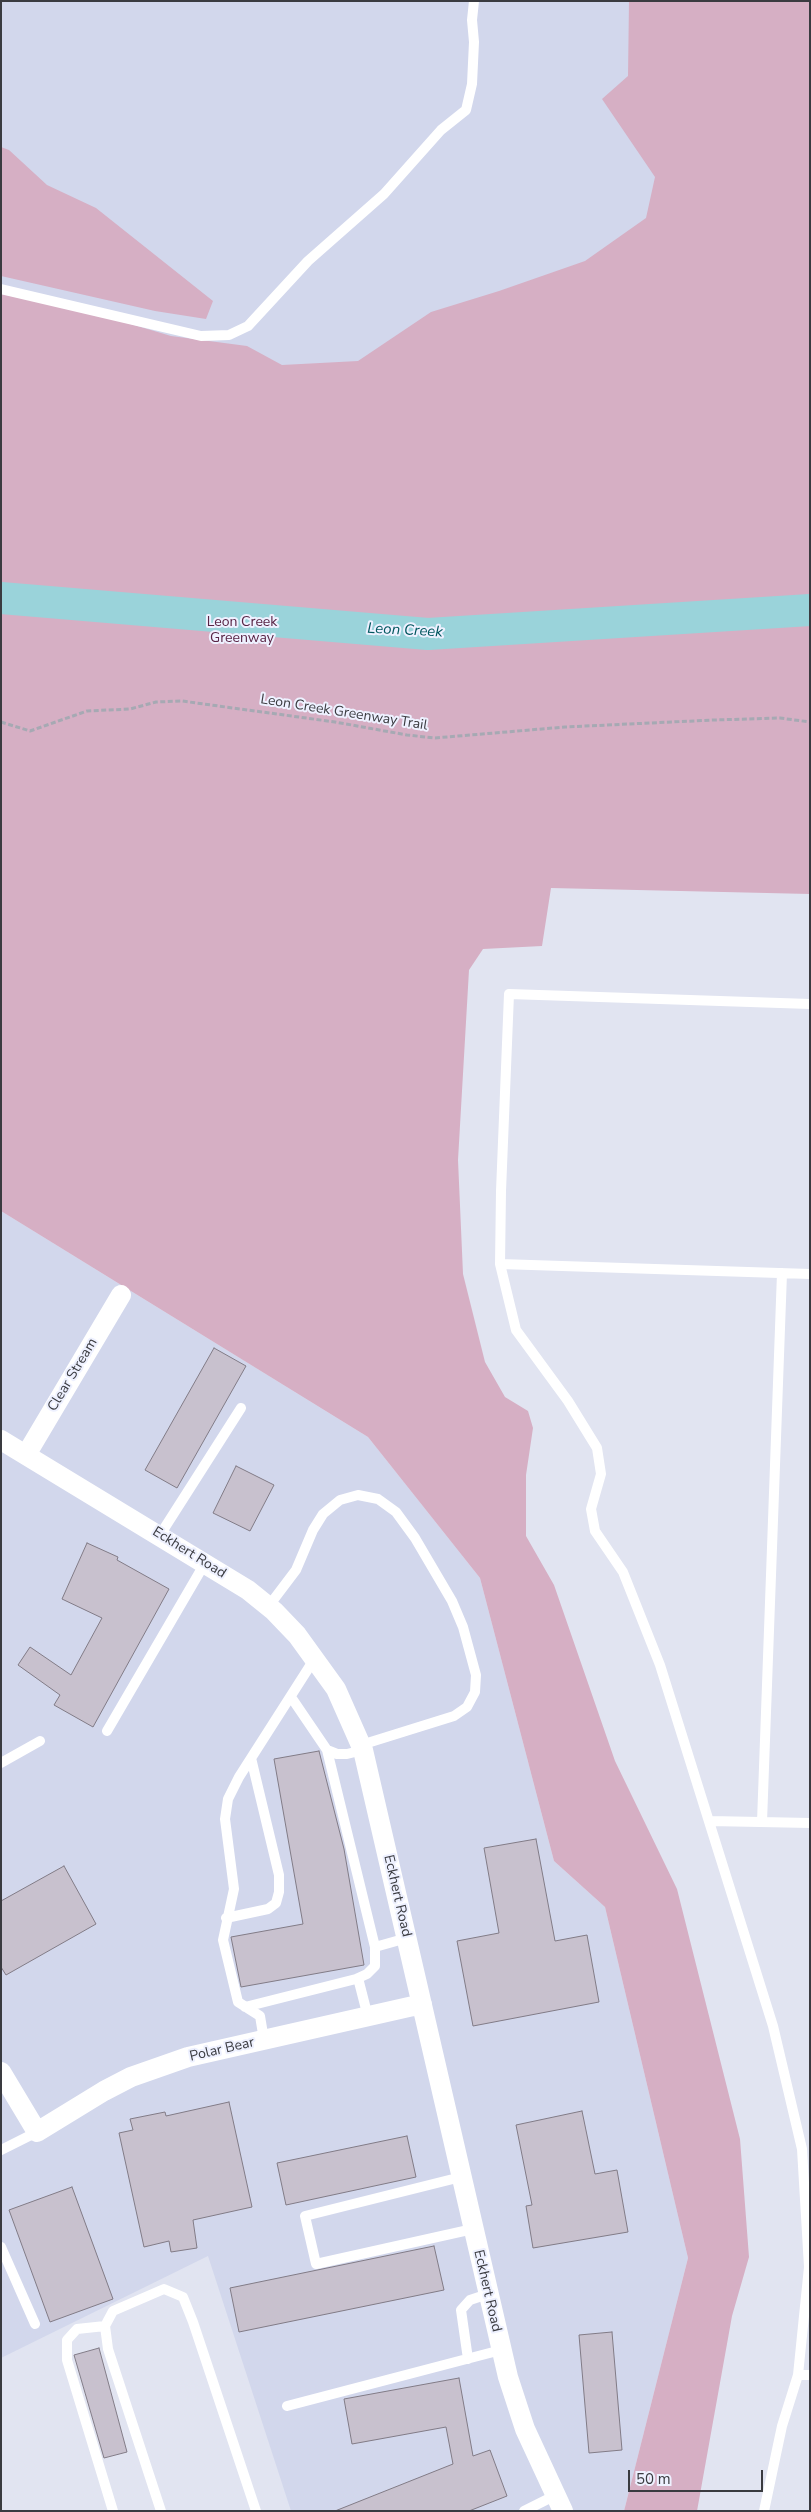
<!DOCTYPE html>
<html>
<head>
<meta charset="utf-8">
<style>
	body { margin:0 }
	#map { position:relative; width:811px; height:2512px; overflow:hidden; background:#e1e4f1; font-family:"Nunito Sans",sans-serif }
	canvas { display:block }
	.frame { position:absolute; inset:0; border:2px solid #3a3b40; pointer-events:none }
	.scale { position:absolute; left:628px; top:2470px; width:135px; height:22px; box-sizing:border-box; border:2px solid #3a3b40; border-top:0; padding-left:6px; font-size:15px; line-height:18px; white-space:nowrap; color:#3a3b40; -webkit-text-stroke:4px #eef1ff; paint-order:stroke }
</style>
</head>
<body>
<div id="map">
<canvas width="811" height="2512"></canvas>
<div class="frame"></div>
<div class="scale">50 m</div>
</div>
<script>
const g = document.querySelector('canvas').getContext('2d');
g.lineJoin = 'round';
function fill(path, color) { g.fillStyle = color; g.fill(path, 'evenodd'); }
const toPath = rows => new Path2D(rows.map(r => 'M' + r).join(''));
function stroke(path, color, width, dash) { g.strokeStyle = color; g.lineWidth = width; g.lineCap = dash ? 'butt' : 'round'; g.setLineDash(dash || []); g.stroke(path); }
function write(font, color, halo, rows, align = 'center') {
  g.font = font + ' "Nunito Sans",sans-serif'; g.lineWidth = 4; g.setLineDash([]); g.textBaseline = 'middle'; g.strokeStyle = halo; g.fillStyle = color; for (const [text, x, y, turn = 0] of rows) {
    g.save(); g.translate(x, y); g.rotate((+turn || 0) * Math.PI / 180); g.textAlign = isNaN(turn) ? turn : align; if (halo) g.strokeText(text, 0, 0); g.fillText(text, 0, 0); g.restore();
  }
}
const built = toPath([
	[1,1,810,1,810,440,1,383],
	[1,1211,368,1437,480,1578,554,1861,605,1907,688,2258,624,2511,291,2511,208,2256,1,2358]
]);
const green = toPath([
	[629,1,810,1,810,894,551,888,542,946,483,949,469,970,458,1160,463,1274,485,1362,505,1397,528,1411,533,1428,526,1475,526,1536,554,1585,615,1761,677,1889,740,2139,749,2257,732,2316,697,2511,624,2511,688,2258,605,1907,554,1861,480,1578,368,1437,1,1211,1,294,87,311,171,336,247,346,282,365,358,361,431,312,499,291,585,261,646,218,655,177,602,99,628,76],
	[1,147,9,150,47,185,96,208,213,301,206,319,155,311,1,276]
]);
const river = toPath([
	[1,598,428,634,810,610]
]);
const building = toPath([
	[214,1348,246,1366,177,1488,145,1470,214,1348],
	[236,1466,274,1485,250,1531,213,1513,236,1466],
	[87,1543,118,1557,117,1560,169,1589,93,1727,54,1705,60,1695,18,1665,30,1647,71,1675,102,1618,62,1599,87,1543],
	[319,1751,344,1849,364,1965,241,1987,231,1937,303,1924,274,1759,319,1751],
	[536,1839,555,1941,587,1935,599,2002,473,2026,457,1941,499,1933,484,1848,536,1839],
	[64,1866,96,1924,6,1975,1,1967,1,1901,64,1866],
	[229,2102,252,2207,193,2220,197,2248,171,2252,169,2241,144,2247,119,2133,133,2130,130,2119,165,2112,166,2116,229,2102],
	[582,2111,595,2174,617,2170,628,2232,533,2248,526,2206,532,2205,516,2125,582,2111],
	[407,2136,416,2177,286,2205,277,2163,407,2136],
	[72,2187,113,2299,50,2322,9,2210,72,2187],
	[434,2246,444,2290,239,2332,230,2288,434,2246],
	[612,2332,622,2450,589,2453,579,2335,612,2332],
	[99,2348,127,2452,104,2458,74,2355,99,2348],
	[459,2378,473,2456,490,2450,507,2496,469,2511,335,2511,453,2464,446,2427,352,2444,344,2399,459,2378]
]);
const path = toPath([
	[1,722,30,731,87,711,130,709,156,702,182,701,335,722,407,735,435,738,565,727,714,720,780,718,810,722]
]);
const lane = toPath([
	[1,289,201,336,229,335,248,326,308,261,384,194,441,130,466,110,472,84,474,42,472,20,474,1],
	[500,1264,810,1274],
	[160,1535,241,1408],
	[268,1607,296,1570,313,1530,323,1514,340,1500,358,1495,378,1499,396,1512,415,1538,452,1601,463,1627,476,1675,475,1692,467,1707,454,1716,361,1745],
	[291,1697,327,1750,337,1754,347,1754,363,1750],
	[107,1731,205,1563],
	[1,1763,40,1741],
	[710,1821,810,1823],
	[762,1822,782,1273],
	[226,1918,268,1909,276,1903,279,1892,279,1875,251,1758],
	[375,1947,407,1938],
	[358,1978,368,2017],
	[245,2007,356,1979,367,1974,375,1966,375,1947,327,1750],
	[264,2040,260,2016,238,2002,223,1940,234,1889,225,1819,228,1799,239,1777,315,1658],
	[1,2150,37,2132],
	[461,2177,305,2216,316,2264,473,2229],
	[1,2247,35,2324],
	[105,2326,77,2329,67,2340,67,2360,113,2511],
	[468,2359,461,2310,470,2300,488,2294],
	[798,2375,810,2375],
	[287,2406,501,2350],
	[161,2511,108,2349,105,2326,113,2311,164,2289,183,2297,193,2322,256,2511],
	[524,2511,556,2495],
	[764,2511,782,2426,798,2375,809,2267,802,2149,773,2026,660,1665,623,1572,595,1531,591,1509,601,1474,597,1448,568,1401,516,1330,500,1264,501,1191,509,994,810,1004]
]);
const street = toPath([
	[1,1440,248,1590,274,1611,297,1635,336,1689,363,1750,508,2377,525,2429,563,2511],
	[26,1455,121,1295],
	[1,2072,37,2132,104,2091,131,2077,188,2057,422,2004]
]);
const parkNames = [
	["Leon Creek",242,623],
	["Greenway",242,639]
];
const streetNames = [
	["Leon Creek Greenway Trail",344,713,9],
	["Clear Stream",73,1375,-59],
	["Eckhert Road",189,1553,32],
	["Eckhert Road",397,1896,77],
	["Polar Bear",222,2050,-13],
	["Eckhert Road",487,2291,77]
];
const waterNames = [
	["Leon Creek",405,631,3]
];
fill(built, '#d2d7ec');
fill(green, '#d6afc4');
stroke(river, '#9ad3da', 32);
fill(building, '#c8c1ce');
stroke(building, '#827c87', 1);
stroke(path, '#a6a9b3', 3, [5, 2.5]);
stroke(lane, '#fff', 10);
stroke(street, '#fff', 20);
write('14px', '#582445', '#eef1ff', parkNames);
write('14px', '#3a3b40', '#eef1ff', streetNames);
write('italic 15px', '#00565e', '#eef1ff', waterNames);
</script>
</body>
</html>
